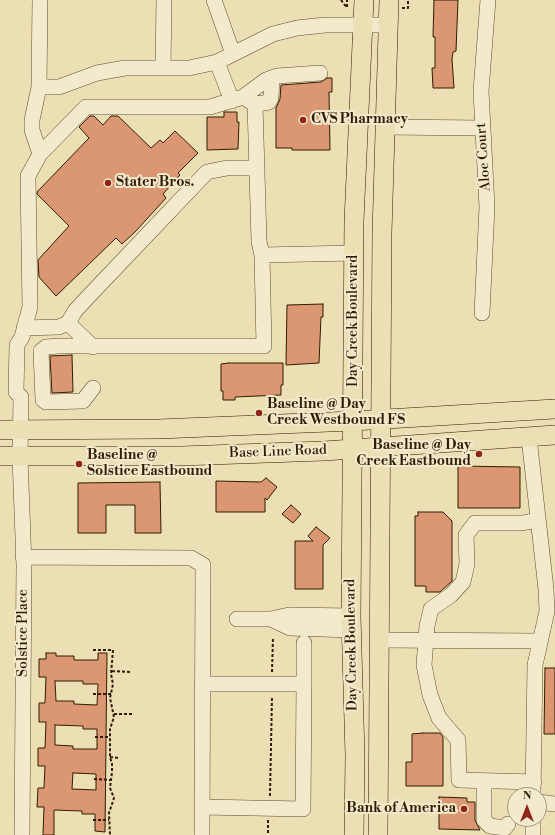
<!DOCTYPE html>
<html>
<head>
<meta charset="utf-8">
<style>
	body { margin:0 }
	#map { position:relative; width:555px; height:835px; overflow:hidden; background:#eddfb4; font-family:"Libre Bodoni",serif }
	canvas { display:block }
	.north { position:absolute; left:507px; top:787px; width:40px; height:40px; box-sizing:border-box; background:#f3eace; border:1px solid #a5987d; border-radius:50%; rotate:0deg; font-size:11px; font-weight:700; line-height:16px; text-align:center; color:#2f1c03 }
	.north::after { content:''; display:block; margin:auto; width:14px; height:18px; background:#8f2418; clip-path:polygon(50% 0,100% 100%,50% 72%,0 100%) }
</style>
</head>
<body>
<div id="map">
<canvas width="555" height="835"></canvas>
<div class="north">N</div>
</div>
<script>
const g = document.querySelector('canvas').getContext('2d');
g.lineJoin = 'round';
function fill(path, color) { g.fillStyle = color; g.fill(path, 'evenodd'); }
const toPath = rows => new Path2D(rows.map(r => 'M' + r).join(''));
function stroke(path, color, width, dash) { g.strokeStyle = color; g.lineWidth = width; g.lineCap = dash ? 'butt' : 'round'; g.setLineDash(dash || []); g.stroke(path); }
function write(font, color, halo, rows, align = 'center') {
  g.font = font + ' "Libre Bodoni",serif'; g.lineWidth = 4; g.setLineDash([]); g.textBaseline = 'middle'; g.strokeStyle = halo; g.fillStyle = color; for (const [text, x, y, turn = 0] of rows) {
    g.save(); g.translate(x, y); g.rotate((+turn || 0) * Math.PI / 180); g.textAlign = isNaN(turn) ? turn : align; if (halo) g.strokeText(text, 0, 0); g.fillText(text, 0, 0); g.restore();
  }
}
const building = toPath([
	[434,0,458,0,456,51,453,52,452,59,454,88,433,88,432,68,435,68,435,37,433,37,434,0],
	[327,78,332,78,332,92,329,92,330,150,292,150,292,148,276,148,276,108,280,99,281,85,321,82,327,78],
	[224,112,237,112,237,122,239,122,238,149,207,150,207,117,224,117,224,112],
	[90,116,94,116,103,125,111,116,118,116,151,148,160,140,163,143,175,131,198,153,178,173,180,175,163,194,166,198,135,232,122,244,116,238,56,296,39,277,38,260,69,226,37,194,37,192,89,138,79,127,90,116],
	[323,304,323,317,321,317,319,363,286,365,287,305,323,304],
	[72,355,73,392,52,393,50,356,72,355],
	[229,363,283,363,283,385,281,385,281,395,235,397,235,400,223,400,223,391,221,391,221,364,229,363],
	[458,466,520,467,520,508,458,508,458,466],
	[266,478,277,487,267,500,265,498,265,512,216,512,216,481,261,482,266,478],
	[160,482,161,533,135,533,135,505,106,505,106,533,78,533,78,483,160,482],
	[291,505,301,514,293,523,282,514,291,505],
	[418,512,443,512,452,521,452,581,440,592,426,592,426,586,415,586,415,516,418,516,418,512],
	[316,527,330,538,323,545,323,589,295,589,295,541,313,541,308,536,316,527],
	[46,653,56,653,56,656,74,656,74,660,98,660,98,653,107,653,105,832,95,831,95,814,82,814,82,811,54,810,54,835,43,835,44,807,37,807,38,788,44,788,45,766,38,766,38,748,45,748,46,722,39,722,39,703,45,703,46,677,39,677,39,659,46,659,46,653],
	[55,681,83,681,83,684,98,684,97,705,74,704,74,701,56,701,55,681],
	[55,725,83,726,83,729,97,729,97,749,73,749,73,746,55,745,55,725],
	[73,773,96,774,96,790,72,789,73,773],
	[545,668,555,668,555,734,544,734,545,668],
	[423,733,440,733,443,737,443,786,406,786,406,762,412,762,412,734,423,733],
	[439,797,467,798,467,802,475,802,475,820,480,830,439,829,439,797]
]);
const path = toPath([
	[341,0,347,8],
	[347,7,347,0],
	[402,8,408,8,408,0],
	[93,650,113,650,111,674,113,684,110,698,114,717,110,729,110,757,112,764,112,772,110,788,114,798,109,813,110,835],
	[112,671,130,672],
	[272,672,273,637],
	[93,694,112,694],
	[114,714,134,714],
	[95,737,110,737],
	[110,757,119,758],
	[94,779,111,780],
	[270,796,272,696],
	[93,820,109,820],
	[268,820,268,835]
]);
const minor = toPath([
	[214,0,233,54],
	[217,62,232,101],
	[163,68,164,0],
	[39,87,59,87,97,73,125,68,189,68,217,62,273,34,297,28,325,25,389,25],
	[243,97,266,80,277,76,320,73],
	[385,127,482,128],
	[40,154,32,130,32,120,39,87,40,0],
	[262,255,354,253],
	[482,313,487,207,481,91,488,0],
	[68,323,93,347],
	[24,328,59,327,68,323,75,311,87,298,207,172,227,168,257,168],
	[93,388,83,401,46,402,43,400,41,351,46,347,59,346,264,346,262,255,259,241,255,104],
	[529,438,546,589,547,611,535,665,533,795],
	[23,557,191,558,203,565,202,835],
	[237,619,271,619,289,615,351,616],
	[271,619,290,628,352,630],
	[379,640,539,641],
	[304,684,304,643],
	[484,781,484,820,490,826,505,828,508,824],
	[534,782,459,780,458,740,439,718,430,695,424,665,427,626,431,609,451,595,463,582,467,564,466,535,475,523,522,523,538,520],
	[539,802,555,804],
	[202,807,303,809,304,684,202,684],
	[533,819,533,835],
	[22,835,24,565,20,457,21,397,16,392,17,345,22,337,30,307,28,176,40,154,86,107,210,107,243,97,255,104,263,103,269,102,271,98,272,78]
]);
const major = toPath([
	[0,430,159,429,353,421,555,409],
	[0,456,181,456,324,451,555,435],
	[354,835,355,756,351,616,354,221,364,0],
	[378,835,382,233,389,0]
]);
const markers = [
	[303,120,4,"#8f2418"],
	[108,183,4,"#8f2418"],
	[259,413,4,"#8f2418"],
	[479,454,4,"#8f2418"],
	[79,464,4,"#8f2418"],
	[464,809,4,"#8f2418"]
];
const poiNames = [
	["CVS Pharmacy",311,120],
	["Stater Bros.",116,183],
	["Baseline @ Day",267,405],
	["Creek Westbound FS",267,421],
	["Baseline @ Day",471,446,"right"],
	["Creek Eastbound",471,462,"right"],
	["Baseline @",87,456],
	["Solstice Eastbound",87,472],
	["Bank of America",456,809,"right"]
];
const streetNames = [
	["Aloe Court",484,157,-94],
	["Day Creek Boulevard",354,321,-90],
	["Base Line Road",278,452,-2],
	["Solstice Place",24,633,-90],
	["Day Creek Boulevard",352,645,-91]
];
fill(building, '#da9771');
stroke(building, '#2f1c03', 1);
stroke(minor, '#5e4d2f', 16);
stroke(major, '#2f1c03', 20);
stroke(path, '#2f1c03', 2, [3, 2]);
stroke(minor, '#f3eace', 15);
stroke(major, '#eddfb4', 19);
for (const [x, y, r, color] of markers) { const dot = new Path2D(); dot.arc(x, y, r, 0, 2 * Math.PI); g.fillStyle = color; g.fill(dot); stroke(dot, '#f3eace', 1.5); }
write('bold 14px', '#2f1c03', '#f3eace', poiNames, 'left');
write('14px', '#2f1c03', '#f3eace', streetNames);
</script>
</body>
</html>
